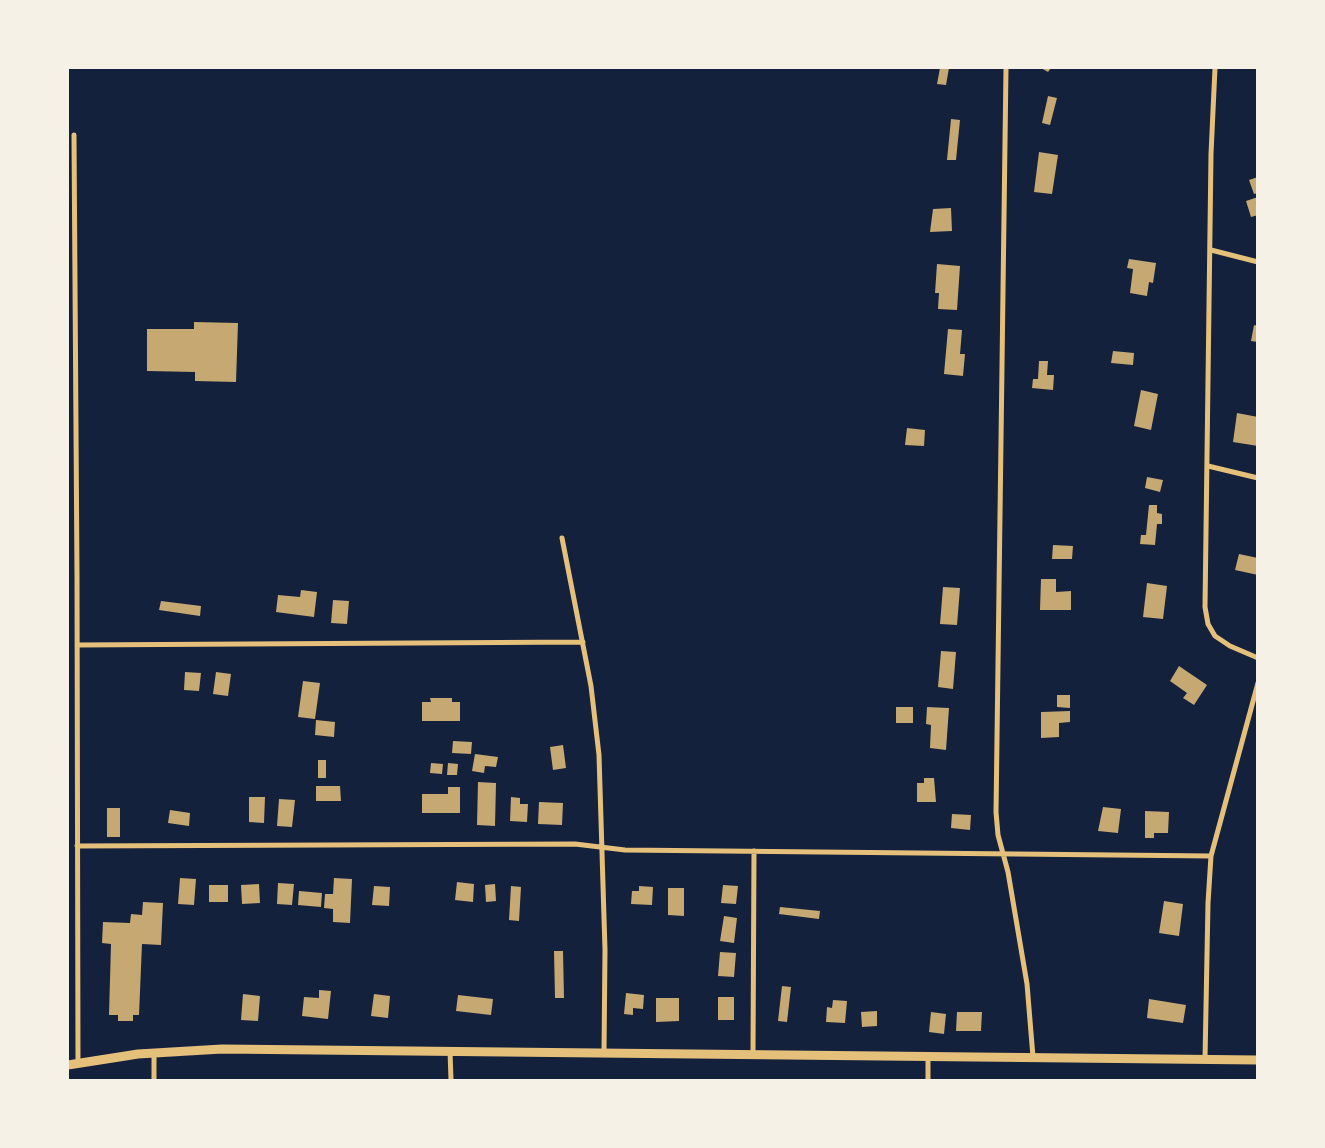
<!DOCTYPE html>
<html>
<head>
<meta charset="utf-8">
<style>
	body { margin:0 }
	#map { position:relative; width:1325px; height:1148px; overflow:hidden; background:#14213d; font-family:Roboto,sans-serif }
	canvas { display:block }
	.frame { position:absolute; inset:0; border:69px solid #f6f1e7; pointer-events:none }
</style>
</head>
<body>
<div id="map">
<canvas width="1325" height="1148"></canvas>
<div class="frame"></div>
</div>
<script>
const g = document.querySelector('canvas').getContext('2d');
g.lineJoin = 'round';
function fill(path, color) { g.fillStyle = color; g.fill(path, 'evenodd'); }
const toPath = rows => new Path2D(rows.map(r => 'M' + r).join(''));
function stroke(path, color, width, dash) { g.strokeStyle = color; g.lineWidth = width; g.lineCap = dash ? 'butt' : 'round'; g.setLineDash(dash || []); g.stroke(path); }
const building = toPath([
	[940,68,949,68,946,85,937,84],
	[1041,68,1051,68,1048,72],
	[1048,96,1057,98,1050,125,1042,123],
	[951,119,960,120,956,160,947,160],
	[1039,152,1058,155,1052,194,1034,192],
	[1258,177,1258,193,1254,194,1249,180],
	[1258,197,1258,215,1251,217,1246,201],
	[951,208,952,231,930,232,933,209],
	[1129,259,1156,263,1153,283,1149,282,1147,296,1130,293,1133,269,1127,268],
	[937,264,960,266,957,310,938,309,939,293,935,293],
	[194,322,238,323,236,382,195,381,195,372,147,371,147,329,194,329],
	[1254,325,1258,326,1258,342,1251,341],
	[948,329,962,330,960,354,965,354,963,376,944,374],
	[1113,351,1134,353,1133,365,1111,363],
	[1039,361,1048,361,1047,375,1054,375,1053,390,1032,388,1033,379,1038,379],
	[1141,390,1158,394,1151,430,1134,426],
	[1237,413,1258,417,1258,446,1233,442],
	[907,428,925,430,924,446,905,445],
	[1147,477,1163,480,1160,492,1145,488],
	[1149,505,1157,505,1157,513,1162,514,1162,524,1157,524,1155,545,1140,544,1141,535,1146,535],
	[1053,545,1073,546,1072,559,1052,559],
	[1239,554,1258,558,1258,575,1235,570],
	[1041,579,1056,579,1056,592,1071,591,1071,610,1040,610],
	[1147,583,1167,586,1163,619,1143,617],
	[943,587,960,588,957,625,940,624],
	[301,590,317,592,314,617,276,612,278,595,300,597],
	[333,600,349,601,347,624,331,623],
	[161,601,201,606,200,616,159,610],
	[941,651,956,652,953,689,938,687],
	[1179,666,1207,685,1194,705,1183,698,1187,693,1170,681],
	[185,672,201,673,199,691,184,690],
	[216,672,231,674,228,696,213,694],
	[303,681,320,683,315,719,298,717],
	[1057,695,1070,695,1070,708,1057,707],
	[430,698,452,698,452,702,460,702,460,721,422,721,422,702,431,702],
	[896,707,913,707,913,723,896,723],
	[927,707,949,708,946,750,930,748,931,725,926,724],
	[1070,711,1070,722,1059,723,1059,737,1041,738,1041,712],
	[316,720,335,722,334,737,315,735],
	[453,741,472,742,471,754,452,753],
	[563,745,566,768,553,770,550,747],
	[475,754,498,757,496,767,485,766,484,773,472,771],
	[318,760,326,760,326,778,318,778],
	[431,763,443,764,442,774,430,773],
	[448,763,458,764,457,775,447,775],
	[924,778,934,778,936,802,917,802,917,783,924,783],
	[478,782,496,783,495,826,477,825],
	[316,786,340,786,341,801,316,801],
	[448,787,460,787,460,813,422,813,422,794,448,794],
	[249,797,265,797,264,823,249,822],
	[511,797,520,798,520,804,528,804,527,822,510,821],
	[279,799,295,800,292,827,277,826],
	[539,802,563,803,562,825,538,824],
	[1103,807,1121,809,1118,833,1098,831],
	[107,808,120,808,120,837,107,837],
	[170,810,190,813,189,826,168,823],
	[1145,811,1169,812,1168,833,1154,833,1154,838,1145,838],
	[952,814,971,815,970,830,951,828],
	[180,878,196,879,194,905,178,904],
	[334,878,352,879,350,923,333,922,333,909,324,908,325,894,333,894],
	[457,882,474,884,473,902,455,900],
	[278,883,294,884,292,905,277,904],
	[259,884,260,903,242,904,241,885],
	[495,884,496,901,486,902,485,885],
	[209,885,228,885,228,902,209,902],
	[723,885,738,886,736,904,721,903],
	[374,886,390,887,389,906,372,905],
	[511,886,521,887,519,921,509,920],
	[639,886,653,887,652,905,631,904,632,891,639,891],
	[668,888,684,888,684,916,668,915],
	[299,891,322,893,321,907,298,905],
	[1164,901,1183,904,1179,936,1159,933],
	[143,902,163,903,161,945,142,944,139,1015,133,1015,133,1021,118,1021,118,1015,109,1015,111,944,102,943,103,922,130,923,131,914,142,915],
	[780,907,820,911,819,919,779,914],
	[724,916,737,918,734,943,720,941],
	[554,951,563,951,564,998,555,998],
	[720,952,736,953,734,977,718,976],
	[782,986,791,987,787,1022,778,1021],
	[319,990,331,991,328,1019,302,1016,304,997,319,998],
	[626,993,644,995,643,1009,633,1008,633,1015,624,1014],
	[243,994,260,996,258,1021,241,1020],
	[374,994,390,996,388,1018,371,1016],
	[458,995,493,999,491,1015,456,1011],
	[718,997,734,997,734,1020,718,1020],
	[656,998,679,998,679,1021,656,1022],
	[1149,999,1186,1005,1183,1023,1147,1018],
	[833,1000,847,1001,845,1023,826,1022,827,1007,832,1008],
	[877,1011,877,1026,862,1027,861,1012],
	[931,1012,946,1014,944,1034,929,1032],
	[957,1012,982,1012,981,1031,956,1031]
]);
const minor = toPath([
	[1006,68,996,812,998,835,1008,872,1027,984,1033,1057],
	[1215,68,1211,154,1205,607,1208,624,1215,636,1230,646,1258,658],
	[74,135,77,576,78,1062],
	[1211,250,1258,262],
	[1208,466,1258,478],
	[562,538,591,686,599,755,605,950,604,1052],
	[77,645,583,642],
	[77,846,575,844,625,850,1211,856],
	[450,1051,451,1080],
	[753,1054,754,851],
	[928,1056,928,1080],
	[1205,1059,1208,903,1211,856,1258,683],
	[154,1080,154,1052]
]);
const tertiary = toPath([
	[68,1065,138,1054,222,1049,1258,1060]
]);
fill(building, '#c6a872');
stroke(minor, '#e5c07b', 5);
stroke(tertiary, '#e5c07b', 9);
</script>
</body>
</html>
